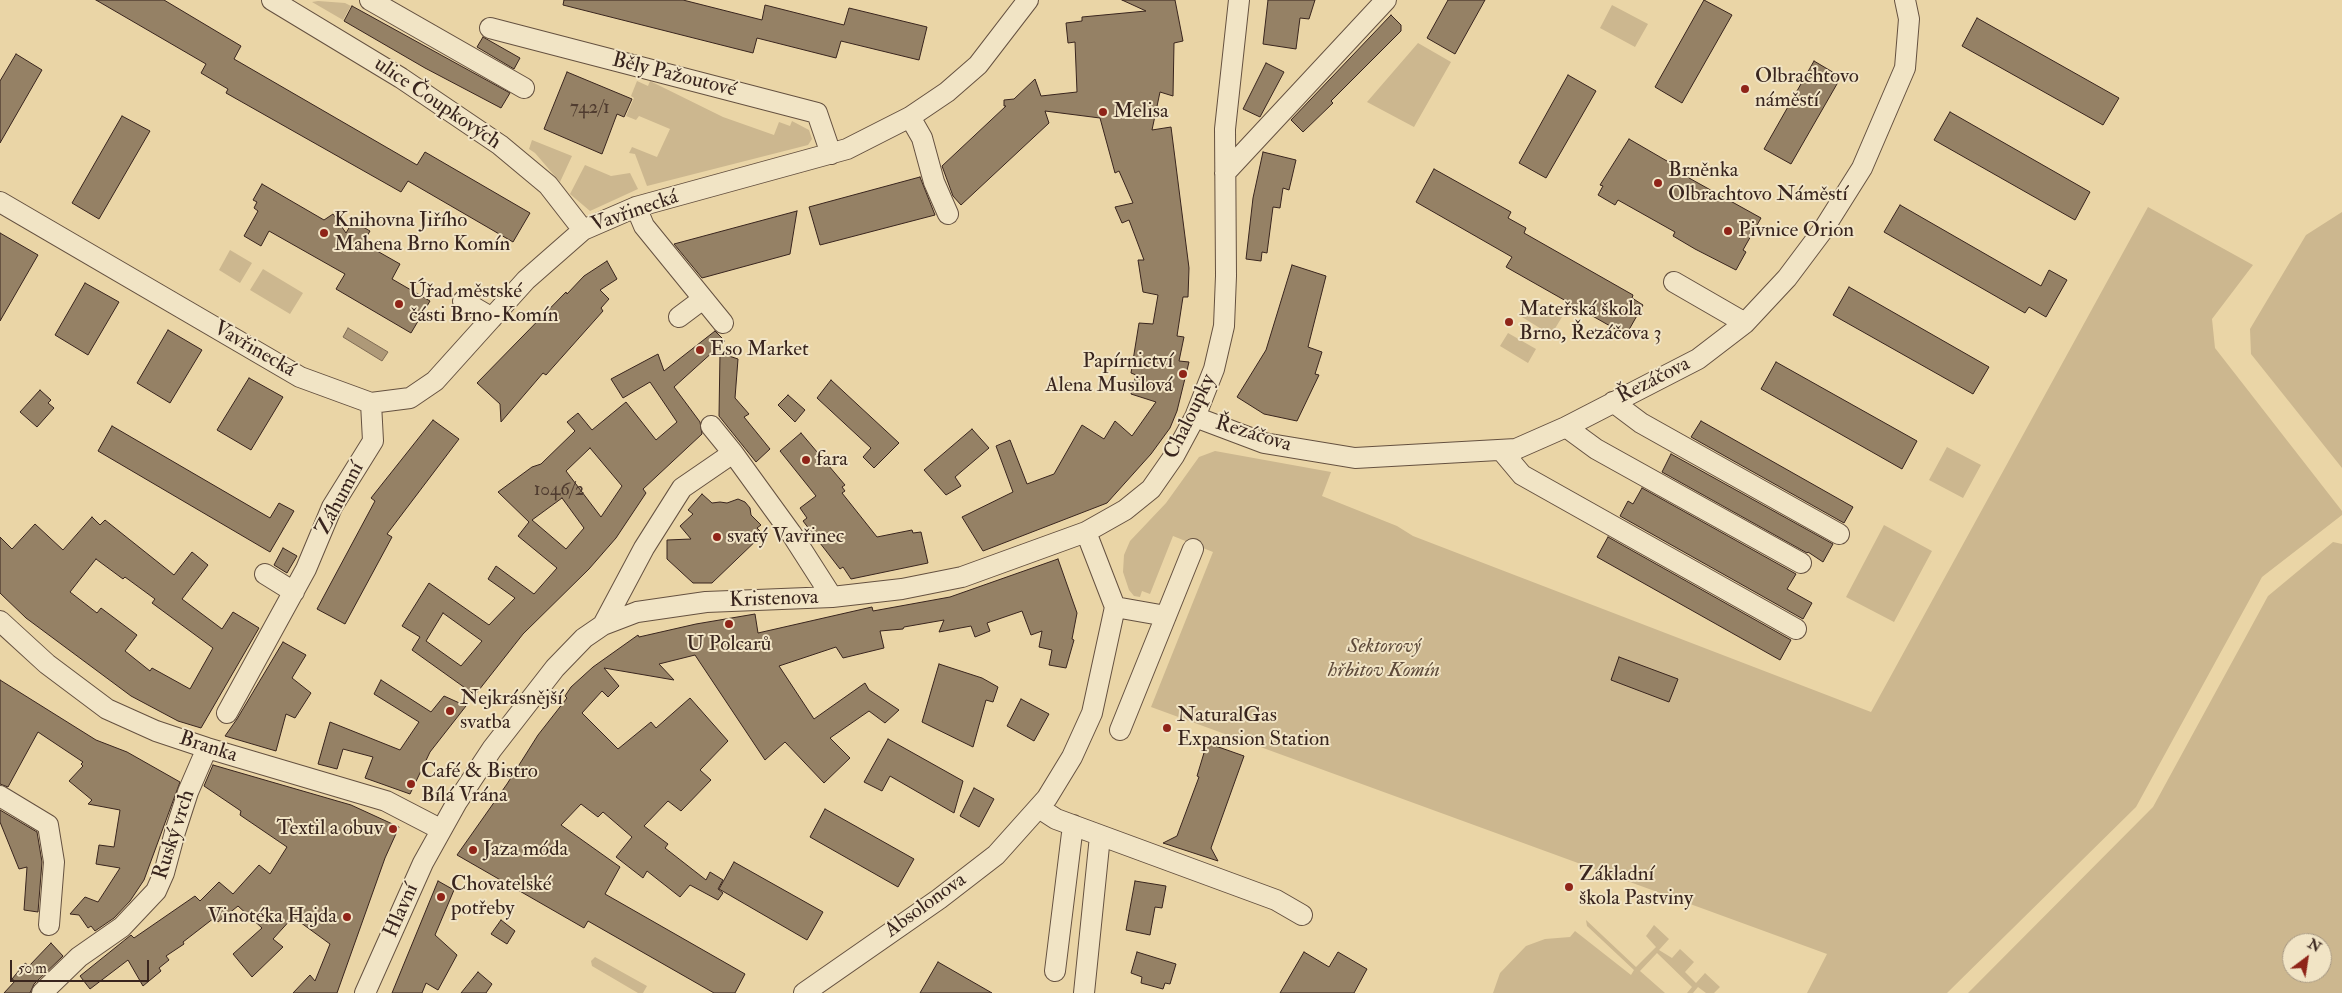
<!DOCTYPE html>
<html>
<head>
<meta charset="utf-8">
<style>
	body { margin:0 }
	#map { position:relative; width:2342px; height:993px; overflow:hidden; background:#ead5a6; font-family:"IM FELL Double Pica",serif }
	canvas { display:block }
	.north { position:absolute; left:2282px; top:933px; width:50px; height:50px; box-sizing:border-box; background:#f1e4c5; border:1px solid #a79882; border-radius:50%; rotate:31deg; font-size:14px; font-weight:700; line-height:20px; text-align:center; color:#39251e }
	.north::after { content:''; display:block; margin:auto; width:18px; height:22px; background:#8f2418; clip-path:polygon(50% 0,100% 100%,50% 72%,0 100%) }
	.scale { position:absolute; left:10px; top:960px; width:139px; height:22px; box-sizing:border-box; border:2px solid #39251e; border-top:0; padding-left:6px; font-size:15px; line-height:18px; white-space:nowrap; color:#39251e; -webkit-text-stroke:4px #f1e4c5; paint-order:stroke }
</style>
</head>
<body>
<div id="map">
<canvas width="2342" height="993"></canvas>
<div class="north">N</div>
<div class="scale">50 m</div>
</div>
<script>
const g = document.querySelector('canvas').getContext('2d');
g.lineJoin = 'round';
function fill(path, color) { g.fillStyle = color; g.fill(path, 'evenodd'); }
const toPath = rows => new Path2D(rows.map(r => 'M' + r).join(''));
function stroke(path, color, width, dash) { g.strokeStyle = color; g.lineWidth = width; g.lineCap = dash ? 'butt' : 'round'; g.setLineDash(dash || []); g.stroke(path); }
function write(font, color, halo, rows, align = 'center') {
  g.font = font + ' "IM FELL Double Pica",serif'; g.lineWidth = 4; g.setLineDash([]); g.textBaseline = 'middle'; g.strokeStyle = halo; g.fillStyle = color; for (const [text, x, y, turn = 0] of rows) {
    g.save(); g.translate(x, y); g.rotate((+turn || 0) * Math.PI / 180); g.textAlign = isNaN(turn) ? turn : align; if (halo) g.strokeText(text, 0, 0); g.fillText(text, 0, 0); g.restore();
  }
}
const green = toPath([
	[318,1,345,3,351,6,343,20,312,2],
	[1612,5,1648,24,1635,47,1600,28],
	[1418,43,1451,62,1414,127,1367,102],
	[637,81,648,86,650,81,723,117,774,135,779,122,790,126,792,121,809,130,812,139,808,145,647,186,635,154,629,153,632,147,657,157,670,129,639,116,636,120,626,116,634,98,631,96],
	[532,140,572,156,560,182,535,153,529,149],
	[585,165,611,176,630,173,638,189,590,211,570,194],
	[2148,207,2253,265,2212,319,2215,348,2342,511,2342,515,2262,577,2136,807,1947,993,1807,993,1827,954,1151,707,1213,552,1173,536,1150,594,1142,591,1140,597,1134,596,1129,590,1123,572,1124,555,1130,541,1166,503,1199,457,1215,451,1331,472,1322,496,1397,526,1413,536,1871,712],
	[2342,212,2342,468,2251,354,2250,329,2306,235],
	[230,250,252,263,240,283,219,270],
	[263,269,303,293,290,314,250,290],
	[1532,300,1562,317,1551,335,1522,317],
	[1508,333,1536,349,1528,363,1500,346],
	[1947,447,1981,465,1963,498,1929,480],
	[1884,525,1932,551,1894,622,1846,597],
	[2333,542,2342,544,2342,993,1968,993,2153,807,2268,596],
	[2292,943,2322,943,2322,973,2292,973],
	[1586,920,1636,967,1656,947,1646,936,1654,925,1669,939,1659,950,1672,958,1680,949,1694,962,1685,972,1696,983,1705,973,1720,987,1714,993,1706,993,1698,987,1693,993,1687,993,1692,987,1657,953,1640,971,1665,993,1493,993,1500,973,1526,946,1545,939,1570,937,1575,931,1631,975,1634,970,1587,926],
	[595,957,647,986,643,993,638,993,592,966,591,961]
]);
const water = toPath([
	[348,328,388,352,382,361,343,337,348,328]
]);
const building = toPath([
	[96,0,164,0,241,46,234,59,417,165,425,152,530,213,513,242,408,181,401,192,226,93,228,89,201,73,206,64,96,0],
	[564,0,683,0,762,20,765,5,844,25,849,8,927,27,919,60,841,41,836,58,757,38,753,53,563,5,564,0],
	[1122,0,1175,0,1183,41,1174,43,1173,96,1160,92,1152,130,1171,127,1189,268,1188,297,1183,297,1177,336,1184,337,1179,361,1189,362,1177,411,1170,428,1151,454,1107,503,983,551,962,517,1013,492,996,446,1010,440,1027,484,1054,474,1082,425,1104,439,1115,421,1132,436,1156,402,1131,394,1136,375,1131,373,1139,323,1153,324,1158,295,1143,292,1138,260,1144,260,1129,220,1122,223,1115,207,1133,203,1119,171,1115,173,1100,118,1045,111,1049,123,961,205,953,196,942,166,1006,106,1004,106,1004,100,1014,99,1035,79,1041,96,1077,92,1075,42,1068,43,1066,23,1082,21,1082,17,1146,11,1122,0],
	[1268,0,1315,0,1309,19,1300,18,1296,49,1263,44,1268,0],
	[1448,0,1485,0,1455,54,1427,38,1448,0],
	[1704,0,1732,15,1682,103,1655,87,1704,0],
	[352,6,510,93,501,108,425,68,344,21,352,6],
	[1391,15,1401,25,1401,31,1331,101,1333,103,1303,132,1291,120,1391,15],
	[1977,18,2119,98,2103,125,1962,46,1977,18],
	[483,37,520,58,514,69,477,47,483,37],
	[16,54,42,70,0,143,0,81,16,54],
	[1814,61,1841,77,1791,164,1764,149,1814,61],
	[1266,63,1284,72,1260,117,1243,109,1266,63],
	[567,72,632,99,624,117,617,114,602,154,544,129,567,72],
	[1568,75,1596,91,1546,178,1519,163,1568,75],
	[1950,112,2090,192,2075,220,1934,140,1950,112],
	[122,116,150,131,99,219,72,203,122,116],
	[1629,139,1691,175,1689,178,1761,218,1743,250,1746,252,1736,270,1695,249,1673,236,1675,232,1618,200,1615,205,1598,195,1603,186,1600,185,1629,139],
	[1263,152,1296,160,1289,190,1283,188,1280,208,1273,207,1267,253,1262,252,1261,261,1246,259,1253,198,1263,152],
	[1434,169,1511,212,1508,218,1526,228,1524,233,1633,295,1632,298,1643,305,1626,335,1506,267,1512,257,1416,202,1434,169],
	[920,177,935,215,820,245,809,207,920,177],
	[262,184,324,220,333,214,346,233,353,221,370,231,363,243,400,264,392,279,430,301,411,333,336,289,345,274,269,231,261,246,244,236,258,211,254,208,257,202,253,200,262,184],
	[1900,205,2041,286,2049,270,2067,280,2046,317,2029,307,2025,313,1884,232,1900,205],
	[797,211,790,254,702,278,674,244,797,211],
	[0,233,38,255,0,321,0,233],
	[607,261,617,279,600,290,609,299,601,308,603,311,546,375,543,373,501,422,500,404,477,383,566,292,567,294,584,276,607,261],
	[1292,265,1326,276,1308,347,1322,352,1315,374,1319,375,1297,421,1264,414,1237,397,1266,350,1292,265],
	[85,283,119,302,88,355,55,335,85,283],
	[1849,287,1989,367,1973,394,1833,315,1849,287],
	[168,330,202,350,170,403,137,383,168,330],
	[715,331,725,341,674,387,700,422,702,434,643,489,646,493,616,538,589,569,523,634,475,695,412,650,420,637,402,626,429,583,489,625,515,598,488,579,496,566,534,594,557,568,518,536,529,522,498,492,532,467,541,464,575,431,567,422,578,413,592,430,626,402,656,440,677,422,650,382,623,398,611,379,658,354,664,371,715,331],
	[590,448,622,486,601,517,566,471,590,448],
	[562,498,584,528,566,549,532,520,562,498],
	[443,613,482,641,461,666,426,641,443,613],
	[720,353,738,359,735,398,749,414,744,417,770,449,756,462,719,416,720,353],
	[1776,362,1917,441,1902,469,1761,389,1776,362],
	[249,378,283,397,251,450,217,430,249,378],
	[831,380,899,443,874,468,863,457,871,448,817,398,831,380],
	[40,390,51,400,48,403,54,408,37,427,20,412,40,390],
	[788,395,805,410,795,422,778,405,788,395],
	[433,420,459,439,387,534,392,537,345,624,317,609,375,501,371,498,433,420],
	[1701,421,1853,507,1844,523,1691,437,1701,421],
	[112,426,270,518,279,503,294,511,270,552,98,451,112,426],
	[972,429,989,448,955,477,961,486,946,495,924,470,972,429],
	[801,433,845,485,842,487,845,491,842,493,877,537,912,530,913,533,921,532,928,563,851,579,843,567,840,569,803,521,807,518,800,508,816,496,780,451,801,433],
	[1671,454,1833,544,1823,562,1808,552,1807,553,1662,472,1671,454],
	[1642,488,1796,574,1787,589,1812,603,1803,619,1620,516,1628,501,1633,504,1642,488],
	[702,494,712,503,720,502,727,503,738,499,745,502,750,508,751,515,761,525,757,528,763,534,712,583,693,583,667,559,667,540,691,539,680,526,693,514,688,510,702,494],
	[92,517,100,525,105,520,174,575,192,552,208,565,182,599,222,629,233,612,259,628,201,728,178,721,131,696,26,618,0,593,0,537,12,549,35,524,63,550,92,517],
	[96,559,123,579,125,577,155,599,152,603,213,648,190,689,152,668,150,671,125,651,137,635,101,608,97,613,70,592,96,559],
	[1608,537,1791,640,1780,660,1597,557,1608,537],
	[283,548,297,556,287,573,274,565,283,548],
	[1058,559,1077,613,1072,639,1074,640,1066,668,1049,665,1052,650,1039,647,1042,631,1031,635,1022,611,987,623,990,631,975,637,971,626,939,632,944,620,904,627,903,629,880,631,884,648,843,658,836,647,779,666,814,719,865,683,869,690,899,710,885,723,869,711,830,738,850,758,824,783,785,742,765,760,695,655,659,664,674,680,604,668,619,686,608,697,602,691,582,713,618,749,651,722,656,728,690,698,728,741,700,770,711,780,681,811,668,801,644,826,668,844,665,848,706,880,710,872,723,880,718,889,723,893,718,900,690,885,680,897,647,871,643,878,616,857,632,837,603,812,598,817,581,804,561,825,620,867,605,894,745,974,735,993,714,993,588,921,584,928,457,855,507,784,538,735,567,698,565,696,571,687,593,667,638,635,639,637,696,624,755,614,758,633,872,607,873,611,950,597,1058,559],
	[283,642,306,655,292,678,311,693,295,718,286,714,276,751,225,736,237,719,283,642],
	[1619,657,1678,679,1669,702,1611,680,1619,657],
	[939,664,982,678,998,687,993,702,986,700,973,747,922,722,939,664],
	[0,680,96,740,127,752,180,782,144,880,130,901,114,918,95,931,91,926,88,928,79,915,70,914,85,897,98,902,120,868,96,864,99,845,114,847,120,810,88,804,92,800,69,781,83,766,81,764,83,762,38,732,8,787,0,784,0,680],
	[381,680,431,712,444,696,466,706,430,752,410,794,365,778,373,757,343,749,337,769,318,764,330,722,400,750,419,722,374,694,381,680],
	[1021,699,1049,714,1034,741,1007,726,1021,699],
	[888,739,963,781,954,813,890,776,882,791,864,782,888,739],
	[1207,743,1244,756,1211,848,1218,861,1163,843,1177,836,1199,777,1197,776,1207,743],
	[213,765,351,805,399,827,385,858,337,993,293,993,310,975,315,981,330,944,293,917,273,939,283,947,252,977,233,954,262,928,238,906,218,922,214,918,183,942,184,944,166,956,169,960,159,968,161,971,143,986,128,960,90,989,80,976,131,935,134,938,195,896,200,901,219,882,233,894,259,865,270,874,287,847,240,815,241,811,204,786,213,765],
	[974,788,994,799,979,827,960,816,974,788],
	[825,809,914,859,898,887,810,837,825,809],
	[0,810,37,832,42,862,38,912,24,910,27,867,19,869,0,822,0,810],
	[734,862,823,912,807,940,719,889,734,862],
	[438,881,454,890,435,935,457,955,438,990,426,983,422,993,392,993,438,881],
	[1135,881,1166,886,1162,908,1155,907,1150,935,1126,930,1135,881],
	[501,920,515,931,507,944,491,934,501,920],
	[51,943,63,956,34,984,30,993,4,993,15,981,12,979,25,963,29,966,51,943],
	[1137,952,1176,964,1170,984,1165,983,1163,989,1141,983,1142,977,1131,973,1137,952],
	[1304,952,1329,967,1338,952,1367,969,1354,993,1280,993,1304,952],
	[938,962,992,993,920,993,938,962],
	[478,972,492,984,486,993,461,993,478,972]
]);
const minor = toPath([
	[272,0,401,78,500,145,548,185,583,230],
	[370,0,524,88],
	[490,28,817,113,831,154],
	[910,117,922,138,934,182,948,214],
	[1225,173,1386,0],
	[0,202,300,377,371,403,410,398,435,381,526,280,583,230,636,207,847,149,910,117,947,92,978,65,1028,0],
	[636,207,644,226,723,323],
	[1674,282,1745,323],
	[463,301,492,318],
	[679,317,703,299],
	[1613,402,1641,423,1839,534],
	[1195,417,1264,443,1355,458,1516,449,1566,427,1698,359,1745,323,1787,278,1823,230,1862,168,1905,68,1909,19,1905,0],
	[711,426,733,453],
	[1566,427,1596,449,1801,563],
	[1501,450,1522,475,1796,629],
	[265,574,294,592],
	[1115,607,1166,616],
	[0,621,47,664,107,709,156,731,207,748,386,801,440,829],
	[603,625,644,548,682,488,733,453,791,533,832,597],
	[227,713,306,569,332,507,373,441,371,403],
	[1120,730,1193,549],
	[0,796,48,825,54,862,49,925],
	[1039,808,1056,819,1276,900,1302,915],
	[1055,971,1073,825],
	[42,993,79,957,122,927,156,891,164,873,175,832,188,792,207,748],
	[365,993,423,863,457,802,492,749,555,668,584,638,603,625,637,612,706,602,832,597,902,589,962,577,1086,532,1125,510,1151,489,1174,456,1195,417,1214,369,1224,326,1226,276,1225,129,1239,0],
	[804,993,939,899,996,855,1047,798,1072,757,1092,713,1115,607,1086,532],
	[1084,993,1100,836]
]);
const markers = [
	[1745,89,5,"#8f2418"],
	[1103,112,5,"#8f2418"],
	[1658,183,5,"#8f2418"],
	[1728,231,5,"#8f2418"],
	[324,233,5,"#8f2418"],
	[399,304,5,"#8f2418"],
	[1509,322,5,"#8f2418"],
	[700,350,5,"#8f2418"],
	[1183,374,5,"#8f2418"],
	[806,460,5,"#8f2418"],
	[717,537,5,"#8f2418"],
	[729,624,5,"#8f2418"],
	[450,711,5,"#8f2418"],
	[1167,728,5,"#8f2418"],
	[411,784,5,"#8f2418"],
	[393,829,5,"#8f2418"],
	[473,850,5,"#8f2418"],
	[1569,887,5,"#8f2418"],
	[441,897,5,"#8f2418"],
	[347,917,5,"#8f2418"]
];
const numberNames = [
	["742/1",590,109],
	["1046/2",559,491]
];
const streetNames = [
	["Běly Pažoutové",674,76,14],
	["ulice Čoupkových",437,104,34],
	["Vavřinecká",635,212,-19],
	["Vavřinecká",254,350,30],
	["Řezáčova",1654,381,-27],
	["Chaloupky",1191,417,-64],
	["Řezáčova",1253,435,17],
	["Záhumní",341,499,-62],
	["Kristenova",774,600,-2],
	["Branka",208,748,18],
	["Ruský vrch",175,835,-72],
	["Absolonova",926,906,-36],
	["Hlavní",402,911,-66]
];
const poiNames = [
	["Olbrachtovo",1755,77],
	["náměstí",1755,101],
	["Melisa",1113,112],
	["Brněnka",1668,171],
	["Olbrachtovo Náměstí",1668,195],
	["Knihovna Jiřího",334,221],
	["Mahena Brno Komín",334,245],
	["Pivnice Orion",1738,231],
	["Úřad městské",409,292],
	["části Brno-Komín",409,316],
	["Mateřská škola",1519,310],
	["Brno, Řezáčova 3",1519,334],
	["Eso Market",710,350],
	["Papírnictví",1173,362,"right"],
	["Alena Musilová",1173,386,"right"],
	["fara",816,460],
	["svatý Vavřinec",727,537],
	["U Polcarů",729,645,"center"],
	["Nejkrásnější",460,699],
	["svatba",460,723],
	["NaturalGas",1177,716],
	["Expansion Station",1177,740],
	["Café & Bistro",421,772],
	["Bílá Vrána",421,796],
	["Textil a obuv",383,829,"right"],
	["Jaza móda",483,850],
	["Základní",1579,875],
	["škola Pastviny",1579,899],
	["Chovatelské",451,885],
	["potřeby",451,909],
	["Vinotéka Hajda",337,917,"right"]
];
const parkNames = [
	["Sektorový",1384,647],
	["hřbitov Komín",1384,671]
];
fill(green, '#ccb78f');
fill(water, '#ae9978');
stroke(water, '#7f6b54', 1);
fill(building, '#958165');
stroke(building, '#39251e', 1);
stroke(minor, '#655140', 22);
stroke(minor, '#f1e4c5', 20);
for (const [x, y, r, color] of markers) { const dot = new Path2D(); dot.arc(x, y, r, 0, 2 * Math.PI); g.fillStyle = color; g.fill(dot); stroke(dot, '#f1e4c5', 2); }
write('19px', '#503c30', null, numberNames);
write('21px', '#39251e', '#f1e4c5', streetNames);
write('21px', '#39251e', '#f1e4c5', poiNames, 'left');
write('italic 21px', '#5e4a3a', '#f1e4c5', parkNames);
</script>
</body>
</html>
